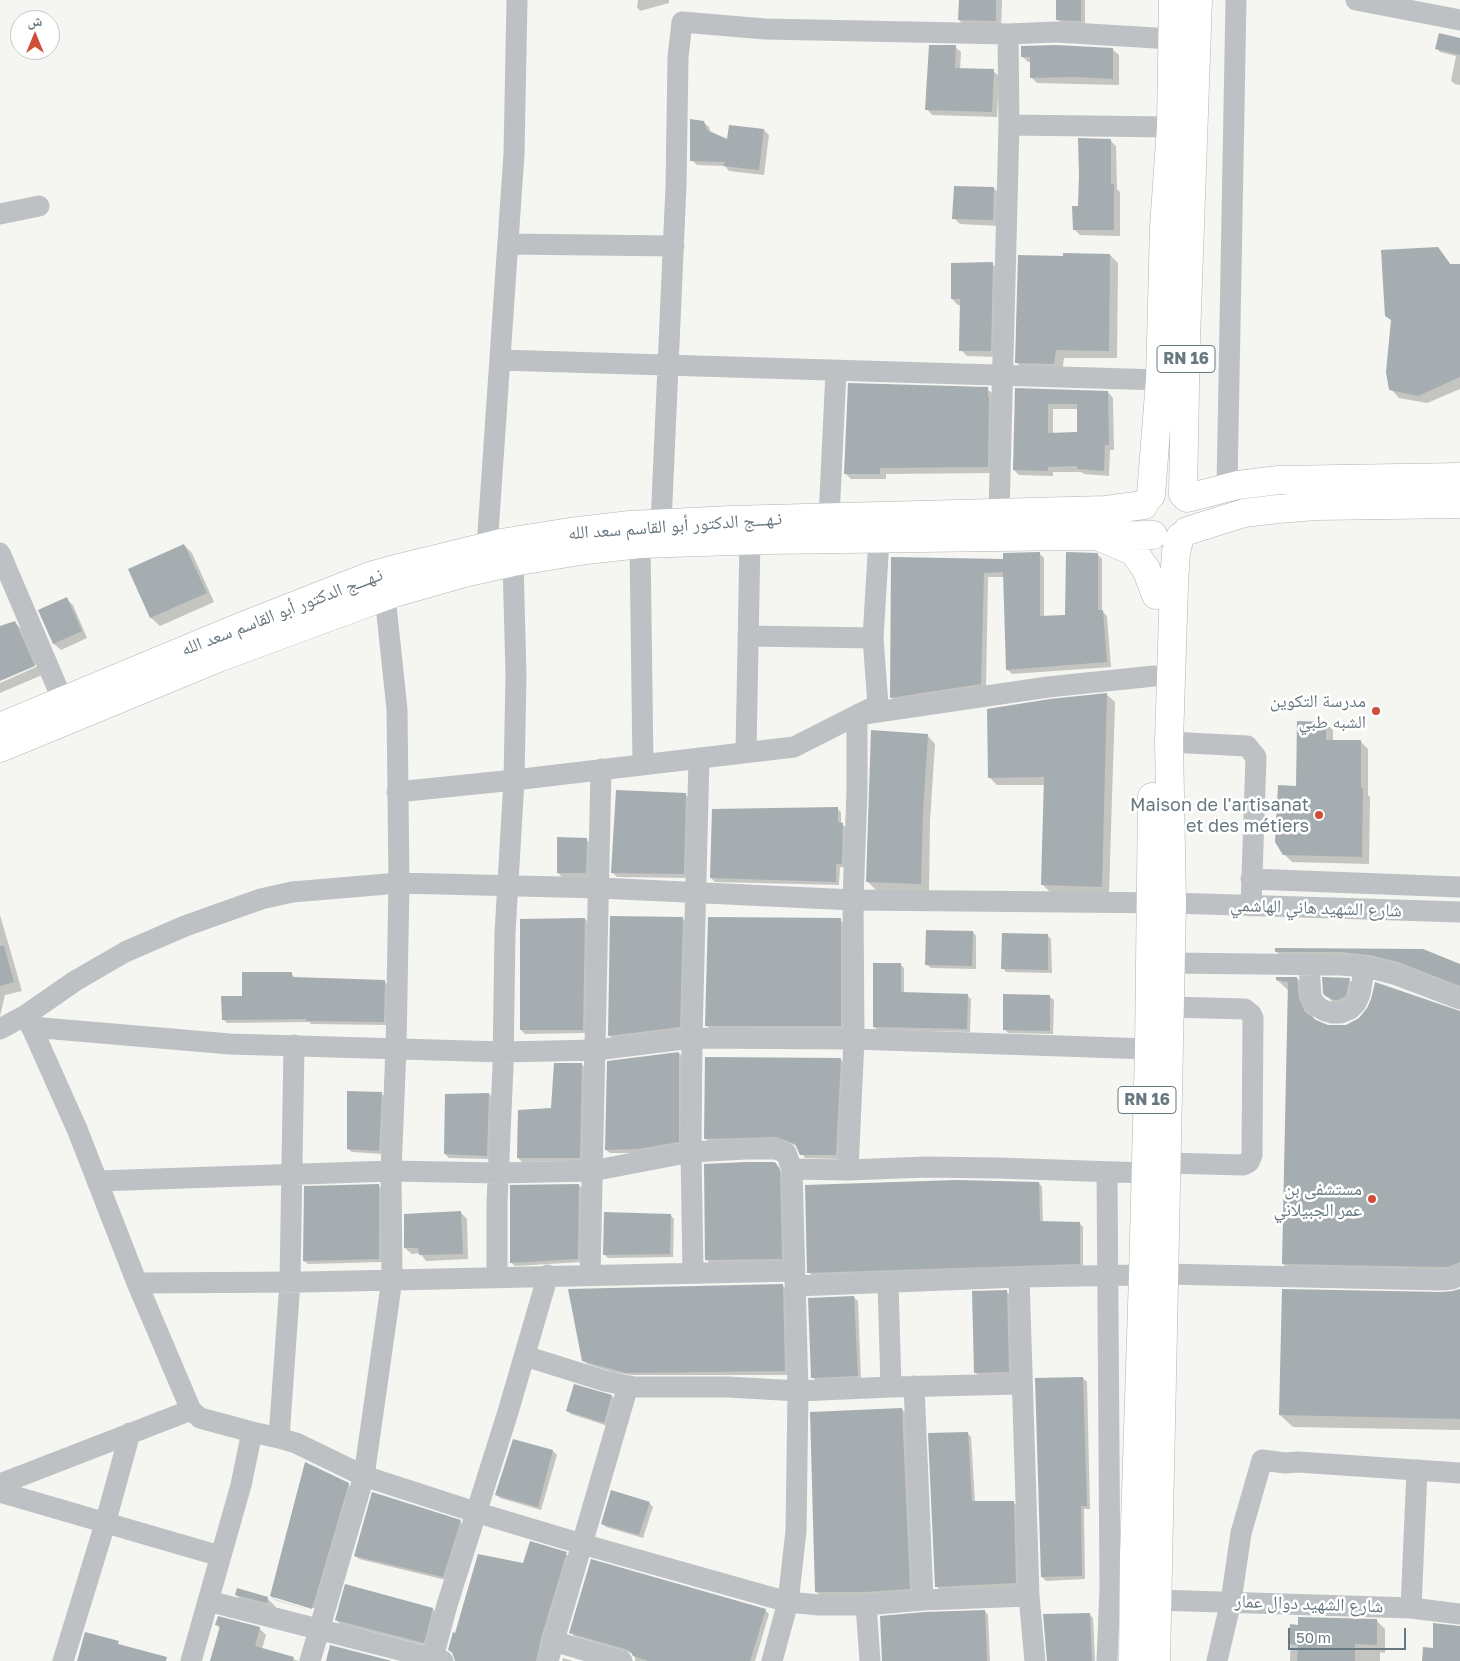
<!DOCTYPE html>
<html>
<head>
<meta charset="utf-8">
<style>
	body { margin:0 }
	#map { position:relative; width:1460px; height:1661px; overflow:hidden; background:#f5f5f2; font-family:"Golos Text","Noto Naskh Arabic",sans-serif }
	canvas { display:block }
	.north { position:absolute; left:10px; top:10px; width:50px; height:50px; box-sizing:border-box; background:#fff; border:1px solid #c3c9cc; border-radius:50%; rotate:0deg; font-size:14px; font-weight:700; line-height:20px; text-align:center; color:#687880 }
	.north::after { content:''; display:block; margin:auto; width:18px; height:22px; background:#d04d38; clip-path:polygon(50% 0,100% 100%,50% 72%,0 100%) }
	.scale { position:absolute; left:1288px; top:1628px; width:118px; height:22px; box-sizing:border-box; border:2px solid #687880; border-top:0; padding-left:6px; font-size:15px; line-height:18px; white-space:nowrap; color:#687880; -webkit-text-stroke:4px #fff; paint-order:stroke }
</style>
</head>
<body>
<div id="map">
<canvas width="1460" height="1661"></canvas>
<div class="north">ش</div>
<div class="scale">50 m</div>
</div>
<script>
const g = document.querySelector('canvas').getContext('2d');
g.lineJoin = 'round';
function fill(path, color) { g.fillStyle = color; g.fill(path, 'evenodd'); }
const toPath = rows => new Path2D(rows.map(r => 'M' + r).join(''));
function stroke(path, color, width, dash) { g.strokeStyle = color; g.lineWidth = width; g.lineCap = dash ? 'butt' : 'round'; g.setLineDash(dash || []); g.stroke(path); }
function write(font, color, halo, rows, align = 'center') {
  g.font = font + ' "Golos Text","Noto Naskh Arabic",sans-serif'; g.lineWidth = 5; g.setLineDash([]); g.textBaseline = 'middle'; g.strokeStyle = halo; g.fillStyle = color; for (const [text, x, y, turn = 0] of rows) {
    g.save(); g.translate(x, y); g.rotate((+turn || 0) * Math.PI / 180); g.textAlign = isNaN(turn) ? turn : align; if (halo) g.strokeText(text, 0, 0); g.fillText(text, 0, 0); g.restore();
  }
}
const shadow = toPath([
	[638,0,669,0,669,3,640,11,637,7],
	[960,0,1002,0,1001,27,965,26,959,20],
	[1057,0,1085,0,1085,24,1061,23,1057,19],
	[1460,39,1460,85,1455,84,1451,81,1456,56,1440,52,1436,48],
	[955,47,961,52,960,70,993,71,999,76,997,117,932,115,927,109],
	[1112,49,1119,55,1119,85,1037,83,1031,77,1031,62,1028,62,1022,56],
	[703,122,709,127,711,133,728,141,764,130,769,135,764,175,729,171,725,166,697,165,692,160],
	[1110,140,1116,146,1117,189,1120,192,1120,236,1080,235,1074,229,1079,207],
	[994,188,1000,195,999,226,960,224,954,218],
	[1438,248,1452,266,1460,266,1460,389,1427,403,1399,398,1391,389,1392,321,1387,316],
	[1110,255,1118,263,1117,358,1064,358,1062,372,1025,371,1017,363,1064,257],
	[992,264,999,270,996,357,967,356,961,350,961,305,958,305,952,299],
	[987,389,993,394,993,473,886,474,886,479,851,479,845,473],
	[1016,389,1108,392,1113,398,1114,450,1110,450,1109,476,1084,474,1081,472,1053,472,1053,476,1019,475,1014,470],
	[1053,409,1078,409,1078,434,1053,434],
	[184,545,192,553,214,602,160,626,151,618,129,570],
	[1039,553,1044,558,1044,617,1067,616,1097,554,1102,559,1102,611,1107,616,1111,667,1012,674,1007,669,1005,577,988,577,986,689,896,702,891,697,892,558,1004,561],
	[66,599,73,605,87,638,61,650,54,644,40,611],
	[15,622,23,631,37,664,0,680,0,628],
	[38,666,42,675,0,693,0,683],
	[1107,695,1115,702,1109,894,1050,892,1042,884,1045,785,997,785,989,777],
	[1325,723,1333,730,1333,741,1360,741,1368,749,1368,795,1370,797,1369,864,1292,862,1284,854,1297,787],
	[927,735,935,744,930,821,929,892,876,890,867,881],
	[685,794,689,798,687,878,617,877,613,873],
	[837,809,841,812,841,824,847,828,845,868,840,867,839,885,715,882,711,878],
	[586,839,590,843,590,877,562,877,558,873],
	[0,915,22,991,5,995,0,1016],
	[682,918,686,922,683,1030,613,1039,609,1035],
	[585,919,589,923,586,1033,525,1034,521,1030],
	[840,920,844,924,845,1030,710,1029,706,1025],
	[973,932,976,936,976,969,931,968,927,965],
	[1047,935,1051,939,1052,973,1006,972,1003,968],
	[1423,950,1460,965,1460,993,1289,964,1276,951],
	[900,964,904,968,904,993,967,995,971,999,970,1032,878,1030,874,1027],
	[291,973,295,978,384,981,388,985,387,1025,311,1024,309,1022,227,1023,223,1019,244,997],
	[1297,978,1309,991,1311,1012,1316,1022,1332,1027,1346,1026,1356,1021,1366,1013,1460,1012,1460,1279,1296,1276,1283,1264,1289,991,1277,980],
	[1349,980,1362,992,1339,1009,1326,995],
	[1050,997,1054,1000,1053,1034,1008,1033,1004,1029],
	[679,1053,683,1057,682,1145,642,1153,610,1153,606,1150],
	[840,1059,844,1063,840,1159,805,1158,797,1146,781,1140,709,1142,705,1138],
	[582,1064,585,1068,583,1161,522,1162,518,1158],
	[381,1093,385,1097,383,1154,352,1152,348,1149],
	[489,1094,493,1098,490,1159,449,1158,445,1154],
	[776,1164,780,1168,783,1176,785,1262,710,1264,707,1260],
	[1039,1183,1042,1187,1043,1223,1079,1223,1083,1227,1083,1267,812,1276,809,1272],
	[378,1185,382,1189,383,1262,308,1264,304,1261],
	[579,1185,583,1189,581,1262,515,1266,511,1262],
	[461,1213,467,1219,468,1259,426,1261,420,1253,412,1254,405,1248],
	[670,1215,674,1219,673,1257,608,1258,604,1254],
	[782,1285,786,1289,788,1375,631,1375,613,1372,587,1364,583,1360],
	[1460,1289,1460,1430,1293,1427,1280,1415,1443,1294],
	[1006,1291,1010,1295,1013,1375,979,1376,975,1372],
	[854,1297,858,1301,861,1379,816,1381,813,1377],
	[1083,1378,1087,1382,1090,1509,1084,1509,1085,1579,1046,1581,1042,1577],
	[575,1386,612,1396,615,1400,608,1426,571,1414,567,1411],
	[902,1409,906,1413,913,1592,870,1596,820,1595,816,1592],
	[967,1433,971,1437,975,1502,1013,1502,1017,1506,1019,1586,940,1590,936,1586],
	[514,1440,553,1451,557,1455,541,1510,500,1498,496,1494],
	[348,1484,352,1488,317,1609,274,1596,274,1599,271,1596],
	[649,1503,653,1507,643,1538,606,1527,602,1524],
	[460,1522,464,1525,446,1580,359,1559,355,1556],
	[566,1554,570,1557,540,1661,456,1661,456,1657,449,1650,456,1634,524,1565],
	[236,1595,267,1598,276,1607,275,1611,244,1603],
	[274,1599,316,1612,275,1600],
	[433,1609,436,1613,428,1646,340,1624,336,1620],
	[765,1610,769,1614,755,1661,635,1661,635,1657,631,1653,574,1636,571,1632],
	[985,1611,988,1615,990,1661,883,1661],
	[1089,1614,1093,1618,1095,1661,1048,1661],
	[1377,1621,1385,1629,1385,1653,1380,1652,1380,1661,1290,1661,1291,1626],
	[217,1625,259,1628,266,1635,262,1649,299,1661,212,1661,220,1629],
	[563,1658,573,1661,562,1661]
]);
const building = toPath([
	[959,0,996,0,996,21,958,20],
	[1056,0,1081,0,1081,21,1056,20],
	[1439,33,1460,38,1460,55,1435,49],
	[929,45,956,45,955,68,994,69,992,112,925,110],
	[1056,45,1113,48,1113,79,1074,77,1030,78,1030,57,1021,57,1021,46],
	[690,119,704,121,707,130,727,139,729,125,764,129,759,170,723,166,725,162,690,161],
	[1078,138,1111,139,1111,184,1114,184,1114,230,1073,230,1072,206,1078,206,1079,175],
	[954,186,994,187,993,220,952,219],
	[1438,247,1450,264,1460,264,1460,377,1418,396,1389,390,1386,372,1391,320,1385,316,1381,250],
	[1063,253,1110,254,1109,351,1056,350,1054,364,1015,363,1018,255,1063,256],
	[993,262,991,351,959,351,960,299,951,299,951,263],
	[848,383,988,387,988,397,989,397,988,467,880,468,880,474,844,474],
	[1015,388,1108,391,1109,445,1105,445,1104,471,1077,469,1077,466,1048,467,1048,471,1013,470],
	[1048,404,1077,404,1077,432,1048,433],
	[184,544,207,593,150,618,128,569],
	[1040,552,1040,616,1065,615,1066,552,1098,553,1098,610,1103,610,1107,662,1006,670,1003,572,984,573,981,684,890,698,891,557,1003,559,1003,553],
	[67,597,82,631,53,644,38,610],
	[15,621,35,666,0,681,0,626],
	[1107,693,1102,887,1041,885,1044,777,988,778,987,709,1050,699],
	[1297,721,1326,722,1326,740,1361,740,1361,788,1363,788,1362,857,1283,855,1275,842,1278,785,1296,786],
	[871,730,928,734,923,812,921,884,866,882],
	[616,790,686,793,684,874,611,873],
	[838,807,838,822,843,823,842,864,836,864,836,882,710,878,712,809],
	[557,837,587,838,586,873,557,873],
	[610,916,683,917,680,1027,608,1036],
	[708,917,841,918,841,1026,705,1026],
	[585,918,583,1030,520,1030,520,919],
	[926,930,973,931,972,966,925,965],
	[1002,933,1048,934,1048,970,1001,969],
	[0,946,4,946,14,982,0,986],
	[1275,948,1423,949,1460,964,1460,986,1398,962,1370,955,1340,952,1275,952],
	[873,963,901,963,901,992,968,994,967,1029,873,1027],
	[242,972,292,972,292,977,385,980,384,1022,306,1021,306,1019,222,1020,221,996,242,996],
	[1276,977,1297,977,1299,998,1305,1012,1316,1020,1328,1025,1346,1025,1359,1018,1367,1008,1371,999,1375,982,1460,1011,1460,1262,1448,1267,1442,1267,1282,1264,1288,982,1276,980],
	[1322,977,1350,978,1346,996,1338,1000,1334,1000,1325,996,1323,993],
	[1003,994,1050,995,1050,1031,1003,1030],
	[679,1052,679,1142,638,1149,605,1150,607,1061],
	[705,1057,841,1058,836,1155,800,1155,795,1144,776,1137,704,1139],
	[554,1063,582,1063,580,1158,517,1158,518,1110,551,1108],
	[347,1091,382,1092,379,1151,347,1149],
	[489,1093,487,1156,444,1154,445,1094],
	[746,1162,774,1162,776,1163,780,1171,782,1259,705,1260,704,1164],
	[956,1180,1039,1182,1040,1221,1080,1222,1080,1264,807,1273,805,1185],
	[379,1184,379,1259,303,1261,304,1186],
	[579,1184,578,1259,510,1263,510,1185],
	[461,1211,463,1254,419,1255,418,1248,404,1248,404,1214],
	[604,1212,671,1214,670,1254,603,1255],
	[783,1284,785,1371,626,1373,582,1361,568,1289],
	[1282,1289,1442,1292,1453,1291,1460,1289,1460,1419,1279,1415],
	[1007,1290,1009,1372,974,1373,972,1291],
	[854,1296,858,1376,811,1378,808,1298],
	[1083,1377,1087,1506,1081,1506,1082,1576,1041,1577,1035,1378],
	[574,1384,612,1395,604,1423,566,1411],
	[902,1408,910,1589,865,1592,815,1592,810,1412],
	[968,1432,972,1501,1014,1501,1016,1583,935,1587,928,1433],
	[513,1439,553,1450,538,1507,495,1495],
	[305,1462,349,1483,312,1609,270,1596],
	[611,1490,650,1502,639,1535,601,1524],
	[372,1492,461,1520,443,1577,354,1556],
	[530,1541,567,1552,541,1638,536,1661,455,1661,452,1652,448,1650,453,1632,455,1633,478,1554,523,1563],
	[591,1559,766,1609,750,1661,648,1661,633,1656,631,1652,625,1649,569,1633],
	[345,1584,433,1608,424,1643,335,1620],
	[237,1588,268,1597,267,1603,235,1595],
	[985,1610,987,1661,882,1661,880,1616,924,1612],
	[1090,1613,1092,1661,1047,1661,1043,1614],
	[218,1616,260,1627,255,1646,294,1657,293,1661,210,1661,220,1626,215,1625],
	[1298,1617,1377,1619,1377,1645,1355,1644,1355,1661,1297,1661,1298,1645,1289,1644,1290,1624,1298,1625],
	[1433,1623,1460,1626,1460,1661,1422,1661,1423,1647,1433,1648],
	[85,1632,119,1641,118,1644,167,1657,166,1661,77,1661],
	[330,1645,392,1661,326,1661]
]);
const minor = toPath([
	[1356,0,1460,20],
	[1009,125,1171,127],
	[0,214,39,206],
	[508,244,674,246],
	[500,360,1160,380],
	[1227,487,1236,0],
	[999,513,1009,125,1008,34],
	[829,518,836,371],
	[661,524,676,186,678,57,682,22,765,29,1008,34,1056,32,1172,39],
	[640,544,643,765],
	[487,547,514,154,517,0],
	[0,553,63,701],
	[385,596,397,709,399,883,600,888,853,900,1172,903,1460,912],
	[748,636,873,638],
	[1169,742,1247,746,1256,757,1251,906],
	[746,752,750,540],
	[397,792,514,780,794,747,857,715,1048,687,1154,676],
	[1251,879,1460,887],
	[1171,963,1340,965,1367,967,1394,974,1460,999],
	[1309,964,1311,997,1316,1005,1323,1010,1332,1013,1341,1013,1350,1009,1356,1003,1360,994,1363,976,1367,967],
	[27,1017,77,1129,137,1283,191,1410,200,1418,252,1432],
	[31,1027,230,1044,503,1052,596,1050,692,1038,854,1039,1149,1049],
	[0,1029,26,1015,75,981,125,952,185,926,261,899,292,892,399,883,396,1048,391,1171,392,1279,364,1476,310,1661],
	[1166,1163,1243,1165,1249,1162,1252,1155,1253,1018,1251,1014,1245,1009,1170,1007],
	[848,1170,854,1039,853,900,857,791,857,715,878,705,873,638,879,539],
	[97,1181,391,1171,498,1173,592,1171,691,1152,746,1149,776,1149,786,1153,792,1169],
	[693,1272,691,1152,692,1038,699,758],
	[1164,1274,1442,1280,1452,1279,1460,1274],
	[590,1275,601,769],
	[497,1277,497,1203,503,1066,505,933,514,780,516,675,513,562],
	[1019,1277,1029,1596,1035,1661],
	[137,1283,305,1282,794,1271],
	[888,1283,891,1387],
	[796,1286,1019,1277,1143,1275],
	[525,1356,605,1381,634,1387,728,1387,798,1391,891,1387,1021,1384],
	[914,1386,923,1600],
	[279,1438,290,1282,294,1045],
	[0,1484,191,1410],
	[0,1492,220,1556],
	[1157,1600,1411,1608,1460,1614],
	[208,1601,443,1661],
	[866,1605,923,1600,1029,1596],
	[1411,1608,1417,1470],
	[553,1641,622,1661],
	[63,1661,105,1524,130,1433],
	[191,1661,241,1485,252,1432,279,1438,296,1443,364,1476,475,1512,582,1544,788,1602,819,1605,866,1605,870,1661],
	[432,1661,447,1605,508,1412,548,1275],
	[548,1661,628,1386],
	[772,1661,788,1602,796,1531,798,1391,792,1169,848,1170,926,1167,998,1168,1145,1173],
	[1107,1661,1110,1589,1107,1172],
	[1217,1661,1231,1601,1241,1533,1262,1460,1285,1463,1298,1462,1460,1473]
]);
const major = toPath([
	[1183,494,1186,338,1198,0],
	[1151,495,1160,380,1164,227,1171,127,1173,0],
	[1187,498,1238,485,1279,480,1460,477],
	[1187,531,1244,513,1278,509,1316,506,1460,504],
	[1102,538,1133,551,1146,569,1156,595],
	[0,727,238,628,370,576,395,569,501,543,570,532,630,525,731,520,1106,510,1144,505],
	[0,748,218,658,394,593,464,573,513,562,586,550,640,544,765,540,1153,535],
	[1133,1661,1134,1556,1143,1275,1149,1049,1152,797],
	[1156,1661,1172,903,1169,742,1174,584,1176,552,1180,537]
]);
const markers = [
	[1376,711,5,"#d04d38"],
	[1319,815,5,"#d04d38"],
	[1372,1199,5,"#d04d38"]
];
const shields = [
	[1186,359,58],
	[1147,1100,58]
];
const shieldNames = [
	["RN 16",1186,359],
	["RN 16",1147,1100]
];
const streetNames = [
	["نـهـــج الدكتور أبو القاسم سعد الله",675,526,-4],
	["نـهـــج الدكتور أبو القاسم سعد الله",282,612,-21],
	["شارع الشهيد هاني الهاشمي",1316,908,2],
	["شارع الشهيد دوال عمار",1309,1604,2]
];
const poiNames = [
	["مدرسة التكوين",1366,701],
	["الشبه طبي",1366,722],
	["Maison de l'artisanat",1309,805],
	["et des métiers",1309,826],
	["مستشفى بن",1362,1189],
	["عمر الجبيلاني",1362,1210]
];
fill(shadow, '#0003');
fill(building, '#a5adb1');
stroke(major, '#afb4b6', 29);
stroke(minor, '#bdc1c4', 21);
stroke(major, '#fff', 28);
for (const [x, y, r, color] of markers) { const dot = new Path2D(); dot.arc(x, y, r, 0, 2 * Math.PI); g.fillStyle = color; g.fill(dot); stroke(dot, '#fff', 2); }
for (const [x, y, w] of shields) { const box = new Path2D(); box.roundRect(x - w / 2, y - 13.5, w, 27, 4); g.fillStyle = '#fff'; g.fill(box); stroke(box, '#687880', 1); }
write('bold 16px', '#687880', null, shieldNames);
write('18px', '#687880', '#fff', streetNames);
write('18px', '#687880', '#fff', poiNames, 'right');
</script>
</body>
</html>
